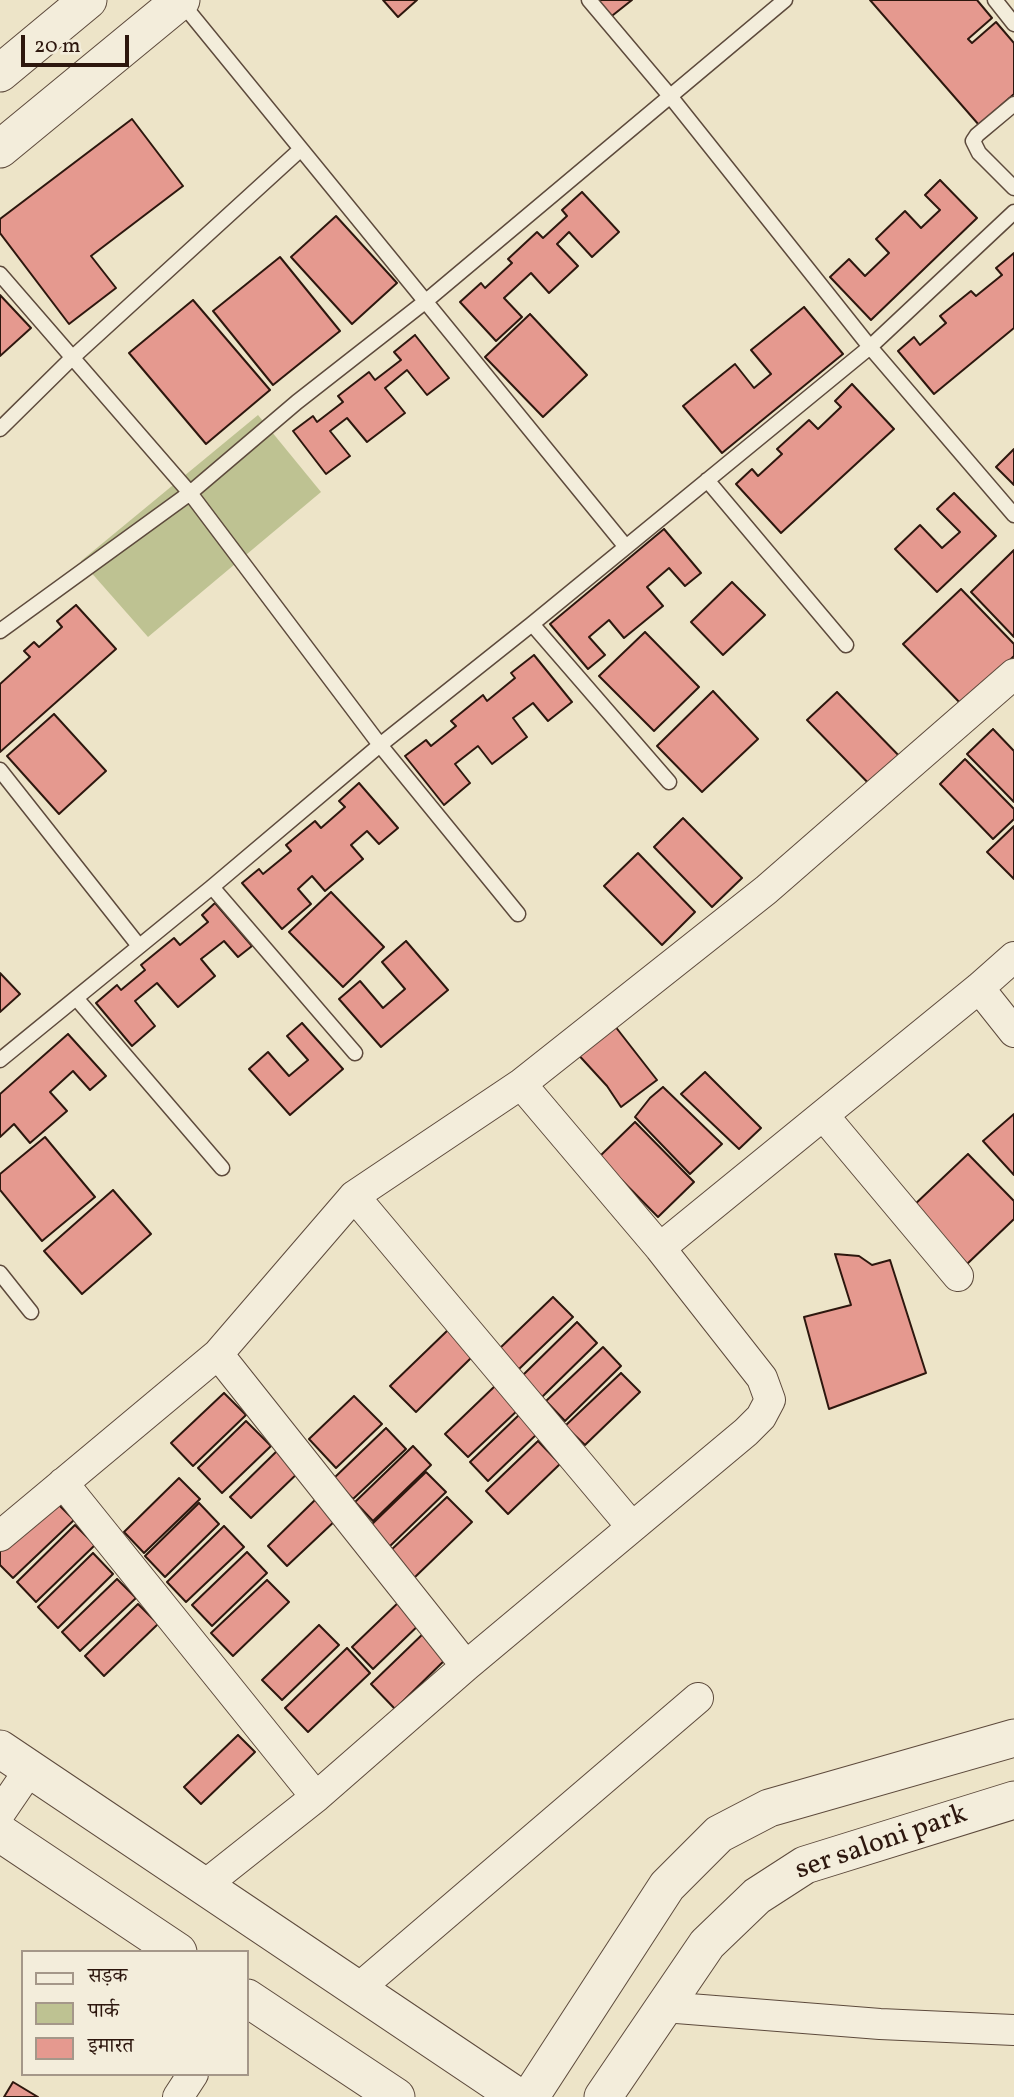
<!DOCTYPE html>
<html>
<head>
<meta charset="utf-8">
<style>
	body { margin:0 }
	#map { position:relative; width:1014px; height:2097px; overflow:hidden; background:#ede4c8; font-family:Vollkorn,"Noto Serif Devanagari",serif }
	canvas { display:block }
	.legend { position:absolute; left:21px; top:1950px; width:228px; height:126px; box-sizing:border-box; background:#f3eddb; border:2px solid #a49789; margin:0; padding:9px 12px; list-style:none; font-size:21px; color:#2d170e }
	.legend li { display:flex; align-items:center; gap:14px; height:35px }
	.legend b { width:35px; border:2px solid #a49789 }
	.scale { position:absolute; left:21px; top:35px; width:108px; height:32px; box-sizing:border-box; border:4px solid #2d170e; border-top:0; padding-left:9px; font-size:21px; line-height:24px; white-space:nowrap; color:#2d170e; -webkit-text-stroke:5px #f3eddb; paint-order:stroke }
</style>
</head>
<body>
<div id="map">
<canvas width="1014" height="2097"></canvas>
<ul class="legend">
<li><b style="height:9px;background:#f3eddb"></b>सड़क</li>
<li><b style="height:19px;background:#bec292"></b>पार्क</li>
<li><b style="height:19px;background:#e5998f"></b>इमारत</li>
</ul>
<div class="scale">20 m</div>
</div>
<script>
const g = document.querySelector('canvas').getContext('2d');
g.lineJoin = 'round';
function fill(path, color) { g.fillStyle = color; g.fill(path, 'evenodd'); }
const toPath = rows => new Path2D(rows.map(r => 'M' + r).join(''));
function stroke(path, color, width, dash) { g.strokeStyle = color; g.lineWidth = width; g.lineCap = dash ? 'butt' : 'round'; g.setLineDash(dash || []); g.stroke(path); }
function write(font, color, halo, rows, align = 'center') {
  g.font = font + ' Vollkorn,serif'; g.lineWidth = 5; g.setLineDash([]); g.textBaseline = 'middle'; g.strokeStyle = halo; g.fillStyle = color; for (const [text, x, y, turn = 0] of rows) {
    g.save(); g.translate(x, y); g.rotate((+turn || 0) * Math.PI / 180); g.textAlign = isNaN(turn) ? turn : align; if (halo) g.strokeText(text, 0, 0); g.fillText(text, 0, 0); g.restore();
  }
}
const green = toPath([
	[258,415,321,492,148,637,81,561]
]);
const building = toPath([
	[383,0,417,0,398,17,383,0],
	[593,0,632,0,608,19,593,0],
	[870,0,977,0,992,18,968,39,972,43,996,22,1014,43,1014,94,979,125,870,0],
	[132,119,183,186,91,256,116,288,69,324,0,233,0,219,132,119],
	[940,180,977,218,871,320,830,277,849,259,865,276,889,253,876,239,905,211,921,228,940,210,925,195,940,180],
	[582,192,619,232,592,257,569,232,557,244,578,266,549,293,531,273,504,298,522,317,496,341,460,302,481,283,485,288,512,263,508,259,537,232,543,238,567,216,562,210,582,192],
	[336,216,397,283,352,324,291,257,336,216],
	[1014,253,1014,328,934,394,898,351,914,337,920,345,946,323,940,316,971,291,976,296,1002,275,996,268,1014,253],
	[280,257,340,331,273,385,213,311,280,257],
	[0,295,31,328,0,356,0,295],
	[193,300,270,390,206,444,129,353,193,300],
	[804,307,843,354,722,453,683,406,735,364,754,388,771,374,751,350,804,307],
	[530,314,587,375,543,417,485,357,530,314],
	[415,335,449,378,427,395,407,370,385,388,405,413,367,442,347,418,330,431,350,456,326,474,293,431,313,416,317,422,343,402,338,396,369,372,375,380,401,360,394,352,415,335],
	[852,384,894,429,781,533,736,484,752,469,758,476,782,454,777,449,809,420,818,429,841,407,835,401,852,384],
	[1014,449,1014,485,996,467,1014,449],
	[954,493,996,536,937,592,895,549,920,525,942,548,960,532,937,509,954,493],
	[664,529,701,573,685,586,669,568,647,587,663,606,624,638,609,620,589,637,605,655,588,669,550,624,664,529],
	[1014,550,1014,637,971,592,1014,550],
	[732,582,765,615,723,655,691,622,732,582],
	[961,589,1014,644,1014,656,963,706,903,644,961,589],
	[76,605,116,649,0,752,0,684,30,657,24,651,34,642,39,647,62,627,57,621,76,605],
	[645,632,699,687,654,731,599,676,645,632],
	[534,655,572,702,548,721,533,703,513,718,527,737,492,764,478,746,455,764,470,783,444,805,405,756,426,740,431,746,456,726,451,721,483,695,487,701,515,678,511,673,534,655],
	[713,691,758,739,702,792,657,746,713,691],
	[837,692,905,762,876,791,807,720,837,692],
	[54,714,106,771,59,814,7,756,54,714],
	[993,729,1014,751,1014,802,967,754,993,729],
	[965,759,1014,809,1014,819,993,839,940,784,965,759],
	[359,783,398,828,379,844,367,831,351,845,363,859,325,891,312,876,298,889,311,904,282,929,242,883,259,869,263,874,291,851,286,845,315,821,321,828,345,807,339,801,359,783],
	[683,818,742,878,712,907,654,847,683,818],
	[1014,826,1014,879,987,852,1014,826],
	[638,853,695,912,662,945,604,886,638,853],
	[331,892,384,947,343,987,289,932,331,892],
	[215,903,252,946,238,957,224,941,201,959,215,976,178,1007,157,983,135,1001,155,1026,132,1046,96,1003,117,985,121,990,145,970,141,965,174,938,180,945,208,922,202,915,215,903],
	[406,941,448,990,381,1047,339,999,360,981,383,1008,405,989,382,962,406,941],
	[0,973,20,994,0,1012,0,973],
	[611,1021,657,1080,621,1107,607,1086,574,1050,611,1021],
	[302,1023,343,1069,290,1115,249,1069,268,1052,289,1076,308,1060,287,1036,302,1023],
	[68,1034,106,1076,90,1090,73,1071,50,1092,67,1111,30,1143,14,1124,0,1137,0,1094,68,1034],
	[705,1072,761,1128,739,1149,681,1094,705,1072],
	[663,1087,722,1144,690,1174,635,1117,650,1098,663,1087],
	[1014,1114,1014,1175,983,1141,1014,1114],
	[635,1122,694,1182,658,1217,599,1157,635,1122],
	[45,1137,95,1197,42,1241,0,1190,0,1174,45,1137],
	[968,1154,1014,1201,1014,1219,967,1264,912,1207,968,1154],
	[113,1190,151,1234,82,1294,44,1251,113,1190],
	[835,1254,859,1256,872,1265,890,1260,926,1373,829,1409,804,1317,851,1305,835,1254],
	[553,1297,573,1317,518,1370,498,1350,553,1297],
	[577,1322,597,1343,542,1397,522,1376,577,1322],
	[449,1329,474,1355,416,1412,390,1386,449,1329],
	[603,1347,621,1366,565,1421,546,1401,603,1347],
	[621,1373,640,1392,585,1445,565,1426,621,1373],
	[496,1385,519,1409,468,1457,445,1434,496,1385],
	[224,1393,246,1415,193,1466,171,1443,224,1393],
	[354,1396,382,1424,336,1468,309,1439,354,1396],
	[521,1413,539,1432,488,1481,470,1462,521,1413],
	[246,1421,271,1446,222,1493,198,1468,246,1421],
	[386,1428,406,1449,353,1499,333,1479,386,1428],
	[538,1441,560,1464,508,1514,486,1491,538,1441],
	[413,1446,431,1465,373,1521,355,1502,413,1446],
	[281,1447,302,1469,251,1518,230,1497,281,1447],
	[426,1472,446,1492,389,1547,369,1527,426,1472],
	[179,1478,200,1499,144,1553,124,1532,179,1478],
	[51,1497,74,1520,13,1578,0,1565,0,1546,51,1497],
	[447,1497,472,1522,414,1578,389,1552,447,1497],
	[317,1498,337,1519,287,1566,268,1546,317,1498],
	[199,1503,219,1524,165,1577,145,1556,199,1503],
	[75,1525,95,1545,36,1602,17,1582,75,1525],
	[224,1526,244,1547,186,1602,167,1582,224,1526],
	[247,1552,267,1573,212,1626,192,1605,247,1552],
	[93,1553,113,1574,58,1628,38,1607,93,1553],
	[117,1579,136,1598,80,1651,62,1632,117,1579],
	[267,1580,289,1602,233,1656,211,1633,267,1580],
	[402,1599,424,1620,373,1669,352,1647,402,1599],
	[138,1604,158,1624,104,1676,85,1656,138,1604],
	[319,1625,339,1645,282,1700,262,1680,319,1625],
	[428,1629,452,1653,395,1709,371,1684,428,1629],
	[347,1648,370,1673,308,1732,285,1708,347,1648],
	[238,1735,255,1752,201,1804,184,1787,238,1735],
	[13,2082,38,2097,4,2097,13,2082]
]);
const service = toPath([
	[589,0,670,96,870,347,1014,515],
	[995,0,1014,24],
	[181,2,626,547],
	[1014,104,977,135,973,141,979,153,1014,188],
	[0,274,190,493,380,745,518,914],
	[0,429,72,358,301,149],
	[707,480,846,645],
	[532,624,669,782],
	[0,631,190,493,297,402,426,301,785,0],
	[0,770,139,946],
	[212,887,355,1053],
	[76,998,222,1168],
	[0,1060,212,887,380,745,532,624,870,347,1014,212],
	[0,1273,31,1312]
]);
const minor = toPath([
	[979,988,1014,1032],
	[823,1115,958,1276],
	[354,1196,632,1527],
	[660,1248,979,988,1014,957],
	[218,1354,466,1666],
	[63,1483,316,1797],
	[0,1536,218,1354,354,1196,521,1084,766,890,1014,674],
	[0,1813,30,1769],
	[205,1885,316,1797,466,1666,746,1432,761,1417,770,1400,762,1378,660,1248,521,1084],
	[358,1989,698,1698],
	[664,2007,880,2024,1014,2030],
	[178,2097,193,2074]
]);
const tertiary = toPath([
	[0,73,88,0],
	[0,149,181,0],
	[0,1749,518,2097],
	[0,1833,178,1952],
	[247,1998,396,2097],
	[530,2097,667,1886,719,1834,769,1808,1014,1738],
	[603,2097,707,1944,757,1896,805,1865,1014,1800]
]);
const streetNames = [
	["ser saloni park",882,1844,-19]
];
fill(green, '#bec292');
fill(building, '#e5998f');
stroke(building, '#2d170e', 2);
stroke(service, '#5d4a3c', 17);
stroke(minor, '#5d4a3c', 32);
stroke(tertiary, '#5d4a3c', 39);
stroke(service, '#f3eddb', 14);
stroke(minor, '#f3eddb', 30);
stroke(tertiary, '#f3eddb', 37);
write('28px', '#2d170e', '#f3eddb', streetNames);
</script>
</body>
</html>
